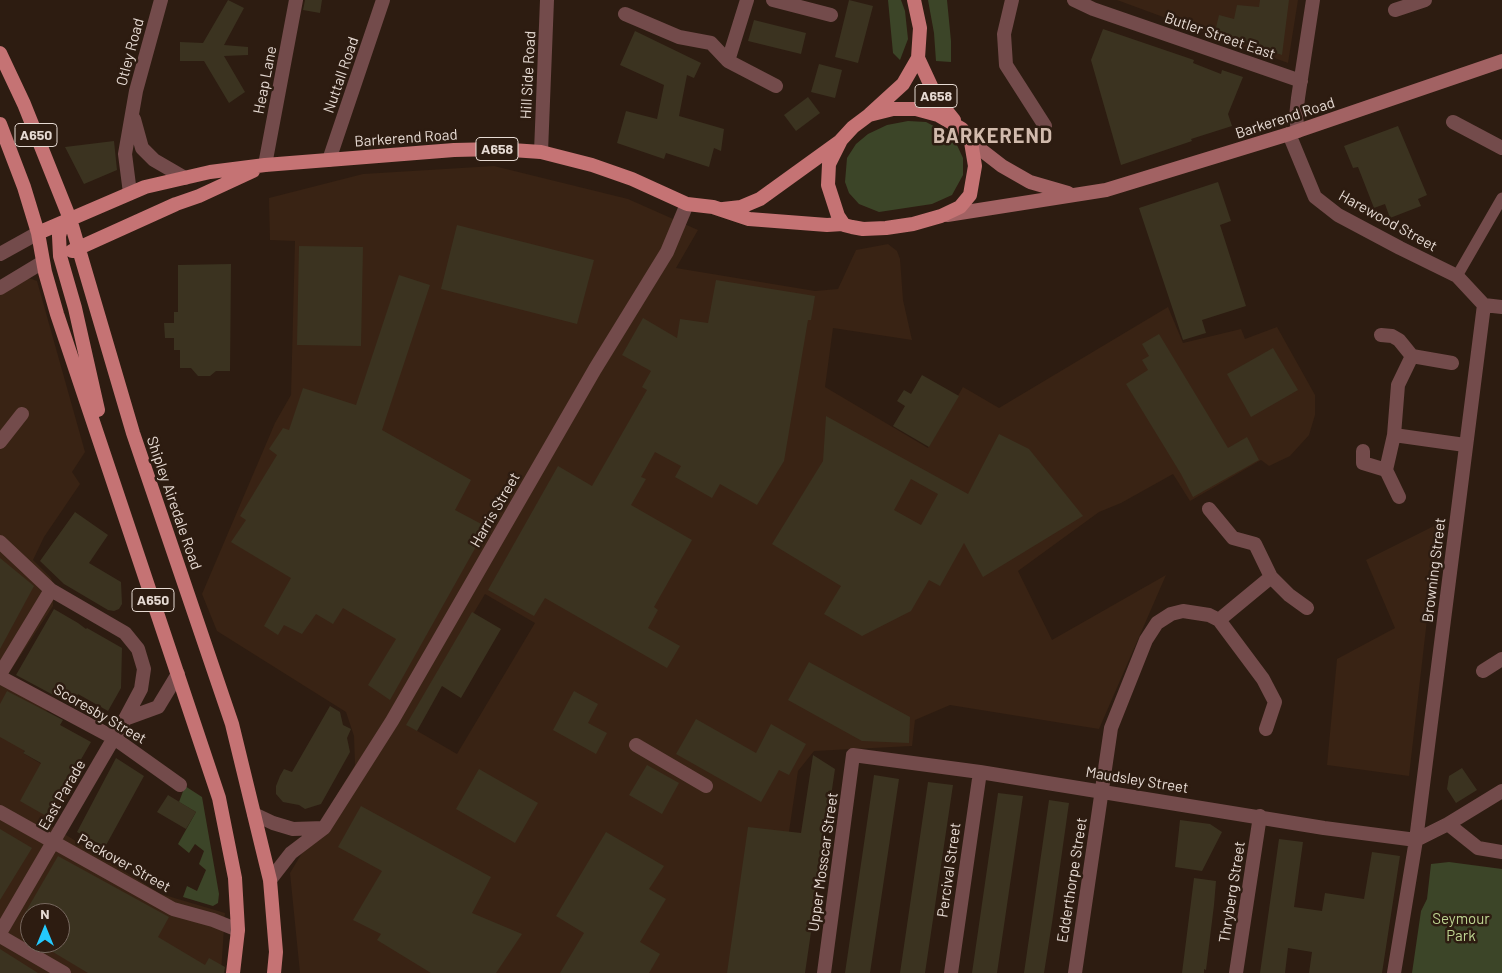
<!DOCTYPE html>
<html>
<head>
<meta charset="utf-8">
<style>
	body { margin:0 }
	#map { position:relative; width:1502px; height:973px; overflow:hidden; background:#2d1c11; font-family:Barlow,sans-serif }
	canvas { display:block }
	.north { position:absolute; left:20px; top:903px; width:50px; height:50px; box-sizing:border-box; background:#2d1c11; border:1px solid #77685f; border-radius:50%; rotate:0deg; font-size:14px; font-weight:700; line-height:20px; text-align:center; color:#e7dbd4 }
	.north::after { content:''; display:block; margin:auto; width:18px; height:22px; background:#24c9fe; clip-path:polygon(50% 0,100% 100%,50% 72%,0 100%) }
</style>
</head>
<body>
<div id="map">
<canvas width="1502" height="973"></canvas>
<div class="north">N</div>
</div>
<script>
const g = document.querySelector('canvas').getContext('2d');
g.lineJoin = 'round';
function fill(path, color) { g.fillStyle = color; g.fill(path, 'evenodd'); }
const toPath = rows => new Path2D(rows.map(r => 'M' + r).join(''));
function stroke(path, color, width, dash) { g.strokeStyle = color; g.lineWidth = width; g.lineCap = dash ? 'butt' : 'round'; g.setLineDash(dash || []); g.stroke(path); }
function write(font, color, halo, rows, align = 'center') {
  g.font = font + ' Barlow,sans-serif'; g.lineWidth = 5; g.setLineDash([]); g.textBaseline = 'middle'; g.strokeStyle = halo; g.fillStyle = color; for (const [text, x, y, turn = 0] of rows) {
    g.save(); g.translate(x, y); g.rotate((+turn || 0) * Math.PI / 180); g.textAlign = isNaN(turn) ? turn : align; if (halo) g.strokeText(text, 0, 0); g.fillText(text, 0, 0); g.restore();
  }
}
const built = toPath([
	[1117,0,1298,0,1288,63],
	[494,166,628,199,698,230,676,268,815,291,838,289,856,250,888,244,897,251,900,259,903,300,912,340,833,328,825,387,928,448,963,387,999,408,1168,307,1183,343,1241,329,1245,339,1277,327,1315,395,1315,415,1309,435,1290,456,1269,466,1261,460,1190,501,1173,474,1121,503,1099,512,1018,571,1052,640,1166,575,1099,729,950,705,915,720,912,746,814,751,798,771,768,973,300,973,290,873,355,765,354,736,346,712,217,631,202,594,275,423,291,395,295,241,270,240,269,198,363,174],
	[485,594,535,623,457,754,407,725],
	[26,277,37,281,85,452,72,472,80,484,44,537,33,560,51,578,54,587,53,606,9,673,10,677,52,702,23,753,75,784,50,825,161,894,225,913,221,973,0,973,0,287],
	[30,913,60,913,60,943,30,943],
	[1438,524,1409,776,1327,765,1337,659,1395,628,1366,560]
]);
const green = toPath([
	[888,0,901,0,905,11,908,39,900,60,893,53],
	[928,0,947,0,951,41,951,62,936,61,934,33],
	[908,121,926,122,949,134,956,143,963,158,963,175,952,195,932,204,879,212,859,204,849,193,845,182,847,158,856,144,868,134,887,125],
	[185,786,202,797,219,894,218,903,213,906,183,897,187,886,197,891,206,870,199,864,204,851,195,844,189,853,178,844,196,812,179,802],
	[1449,862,1502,869,1502,973,1412,973,1421,911,1427,899,1431,864]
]);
const building = toPath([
	[228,0,244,8,224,45,248,47,248,55,224,56,245,92,229,103,204,61,180,61,180,42,203,43],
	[305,0,322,0,320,13,303,10],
	[849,0,873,6,858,63,835,57],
	[1260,0,1289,0,1282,55,1215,32,1219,15,1234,19,1237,5,1259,7],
	[754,20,806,33,801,54,748,41],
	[1103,29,1194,60,1193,63,1221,74,1222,70,1243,77,1228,114,1232,126,1191,139,1192,141,1121,165,1091,60],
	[635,31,701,63,694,78,687,75,679,116,724,129,721,151,714,148,709,167,666,153,664,159,617,143,626,111,657,119,664,85,620,65],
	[819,64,842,70,835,98,811,92],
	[808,97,820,113,796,131,784,115],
	[1398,126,1427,195,1418,199,1421,206,1390,218,1385,204,1374,208,1358,167,1353,168,1344,146],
	[114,141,117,170,84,184,65,147],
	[1218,182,1231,221,1220,225,1246,306,1202,320,1206,333,1183,340,1139,208],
	[457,225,594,260,577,324,441,289],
	[299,246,363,247,361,346,297,345],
	[231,264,230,371,216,371,210,376,198,376,191,368,180,368,180,350,174,350,174,338,165,338,164,323,174,323,174,312,178,312,178,265],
	[399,275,430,285,382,430,471,480,455,510,487,527,390,700,368,685,396,639,343,608,333,624,316,614,302,634,284,625,278,635,264,626,291,578,231,542,246,520,240,516,277,455,269,449,283,428,289,430,303,388,356,405],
	[716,280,815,296,811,320,808,320,784,461,757,505,720,484,712,498,675,477,681,466,655,452,641,477,646,479,631,505,692,540,654,607,658,610,648,628,680,646,667,668,545,598,534,616,488,590,558,466,592,486,608,458,647,390,642,387,651,371,622,355,643,318,677,338,680,319,708,323],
	[1159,334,1228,448,1247,437,1259,460,1193,497,1181,474,1126,384,1148,370,1142,360,1149,356,1142,344],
	[1273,348,1298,390,1251,417,1227,374],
	[922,375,959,396,929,447,893,426,905,406,897,401,904,390,911,394],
	[826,416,968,494,999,434,1029,449,1083,516,983,577,964,543,940,586,929,580,911,611,862,636,824,614,841,586,772,544,823,461],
	[911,479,938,494,921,525,894,510],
	[75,512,108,535,89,563,121,582,122,604,119,609,114,611,108,610,64,584,40,561],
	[0,558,34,586,0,649],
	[54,609,78,623,86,629,87,628,122,648,121,688,108,711,78,694,72,705,16,675],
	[472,612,501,629,461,698,442,686,417,731,406,725],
	[809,662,910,717,909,743,862,741,788,700],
	[7,691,63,720,60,725,91,742,48,817,20,801,41,763,23,753,25,751,0,737,0,704],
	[574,691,598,704,588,723,607,733,596,754,553,730],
	[330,706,340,712,343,725,351,729,347,738,350,752,321,804,305,809,299,805,283,802,276,794,276,786,280,776,284,769,292,772],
	[696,719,756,753,771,724,806,744,789,775,779,770,761,802,676,754],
	[813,755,835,769,805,973,727,973,748,827,801,833],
	[116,758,144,776,105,847,77,832],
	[647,765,679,783,662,814,629,795],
	[1462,768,1477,790,1456,803,1447,789,1449,776],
	[479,769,538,803,515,843,456,809],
	[874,775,899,779,870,973,845,973],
	[928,782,953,785,925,973,900,973],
	[998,793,1023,796,997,973,972,973],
	[168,795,196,812,186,829,157,812],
	[1049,800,1069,803,1052,923,1044,973,1024,973],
	[361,806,491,877,472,913,522,934,496,973,431,973,377,940,381,934,353,920,382,871,338,847],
	[1180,820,1210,824,1222,832,1202,871,1175,867],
	[0,829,32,848,0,900],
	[606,832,664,866,649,889,666,899,640,942,660,954,649,973,560,973,584,933,556,916],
	[1279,839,1303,842,1294,907,1322,911,1325,893,1364,899,1372,852,1400,856,1382,973,1309,973,1312,952,1288,948,1285,973,1260,973],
	[58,856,169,917,158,937,205,965,209,958,225,967,224,973,88,973,38,943,60,943,60,913,25,913],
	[1194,878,1216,881,1214,905,1206,970,1204,969,1204,973,1182,973],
	[0,949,38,973,0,973]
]);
const pedestrian = toPath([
	[1457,276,1502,198]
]);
const minor = toPath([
	[773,0,831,15],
	[1012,0,1004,34,1006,65,1045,126],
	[1074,0,1093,9,1301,81],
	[1395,10,1425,0],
	[625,14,679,37,711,43,728,61,776,86],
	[728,61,747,0],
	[134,119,142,148,154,160,185,178],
	[1453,122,1502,148],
	[1298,131,1296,117,1298,98,1313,0],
	[1289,134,1315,197,1338,215,1400,248,1457,276,1484,305,1502,307],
	[541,152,547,0],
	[329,160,383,0],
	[265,165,296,0],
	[130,193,125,154,136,91,161,0],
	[1381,335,1392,336,1399,340,1412,356,1398,385,1394,435,1386,470,1399,497],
	[1412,356,1452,363],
	[1394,435,1465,445],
	[0,442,22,414],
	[1363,451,1363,463,1386,470],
	[1209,509,1233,538,1255,544,1271,577,1219,620],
	[0,542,51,590,125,633,138,649,144,669,141,689,125,719,0,933],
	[1271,577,1289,595,1307,608],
	[1483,671,1502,659],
	[0,674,51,590],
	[0,677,114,738,180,785],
	[125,719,158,707,178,674],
	[636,745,706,786],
	[0,812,173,909,213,920,238,930],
	[254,814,273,823,293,829,324,828,291,853,270,880],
	[1448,824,1478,848,1502,852],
	[324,828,392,721,595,369,667,252,687,204],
	[1416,840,1448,824,1502,791],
	[0,936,64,973],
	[824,973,853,755,980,772,1324,828,1416,840],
	[951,973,980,772],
	[1075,973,1111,728,1146,640,1157,623,1171,614,1183,611,1209,615,1219,620,1263,679,1275,702,1266,729],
	[1236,973,1260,816],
	[1394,973,1416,840,1484,305]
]);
const tertiary = toPath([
	[0,254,38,233],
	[0,288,43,262]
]);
const secondary = toPath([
	[971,142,1002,166,1030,182,1068,193],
	[947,215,1106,190,1289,134,1502,61]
]);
const primary = toPath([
	[0,53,24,104,70,219,133,433,232,724,270,880,276,952,274,973],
	[918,58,931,86,942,105,954,120],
	[869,115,893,109,916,109,938,115,962,129,971,142,975,166,970,195,960,207,941,216,913,224,886,228,863,229,852,227,844,225,838,216,828,185,829,164,841,140,853,127,869,115,903,84,918,58,920,28,914,0],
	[0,124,24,187,38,233,45,272,57,314,219,798,235,878,238,930,233,973],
	[723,209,741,207,760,199,839,142],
	[69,219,61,229,59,236,60,256,75,308,98,410],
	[38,233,145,187,210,172,265,165,454,150,497,149,541,152,592,165,632,179,687,204,713,207,749,219,827,225,843,224],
	[72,251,176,204,199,196,253,171]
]);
const shields = [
	[936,96,42],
	[36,135,42],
	[497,149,42],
	[153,600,42]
];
const shieldNames = [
	["A658",936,96],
	["A650",36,135],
	["A658",497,149],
	["A650",153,600]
];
const streetNames = [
	["Butler Street East",1220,36,19],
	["Otley Road",130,52,-75],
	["Nuttall Road",341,75,-71],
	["Hill Side Road",528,75,-87],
	["Heap Lane",265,80,-79],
	["Barkerend Road",1285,118,-18],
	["Barkerend Road",406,138,-4],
	["Harewood Street",1388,221,29],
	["Shipley Airedale Road",174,503,71],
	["Harris Street",495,510,-60],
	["Browning Street",1434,570,-83],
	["Scoresby Street",100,714,30],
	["Maudsley Street",1137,780,9],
	["East Parade",62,795,-60],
	["Upper Mosscar Street",823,862,-82],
	["Peckover Street",124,863,29],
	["Percival Street",949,870,-82],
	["Edderthorpe Street",1072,880,-81],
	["Thryberg Street",1232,892,-81]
];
const parkNames = [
	["Seymour",1461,919],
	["Park",1461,936]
];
const districtNames = [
	["BARKEREND",993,136]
];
fill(built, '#392314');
fill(green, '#3c4528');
fill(building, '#3b3320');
stroke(pedestrian, '#734b4b', 11);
stroke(minor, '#734b4b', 14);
stroke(tertiary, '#734b4b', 14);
stroke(secondary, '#a26263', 14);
stroke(primary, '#c57374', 14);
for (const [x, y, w] of shields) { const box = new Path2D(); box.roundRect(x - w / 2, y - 11.5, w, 23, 4); g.fillStyle = '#2d1c11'; g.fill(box); stroke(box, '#e7dbd4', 1); }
write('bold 14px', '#e7dbd4', null, shieldNames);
write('15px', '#e7dbd4', '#2d1c11', streetNames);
write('15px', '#bfd592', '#2d1c11', parkNames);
g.letterSpacing = '1px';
write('bold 20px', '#d1baac', '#2d1c11', districtNames);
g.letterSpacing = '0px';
</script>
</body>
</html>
